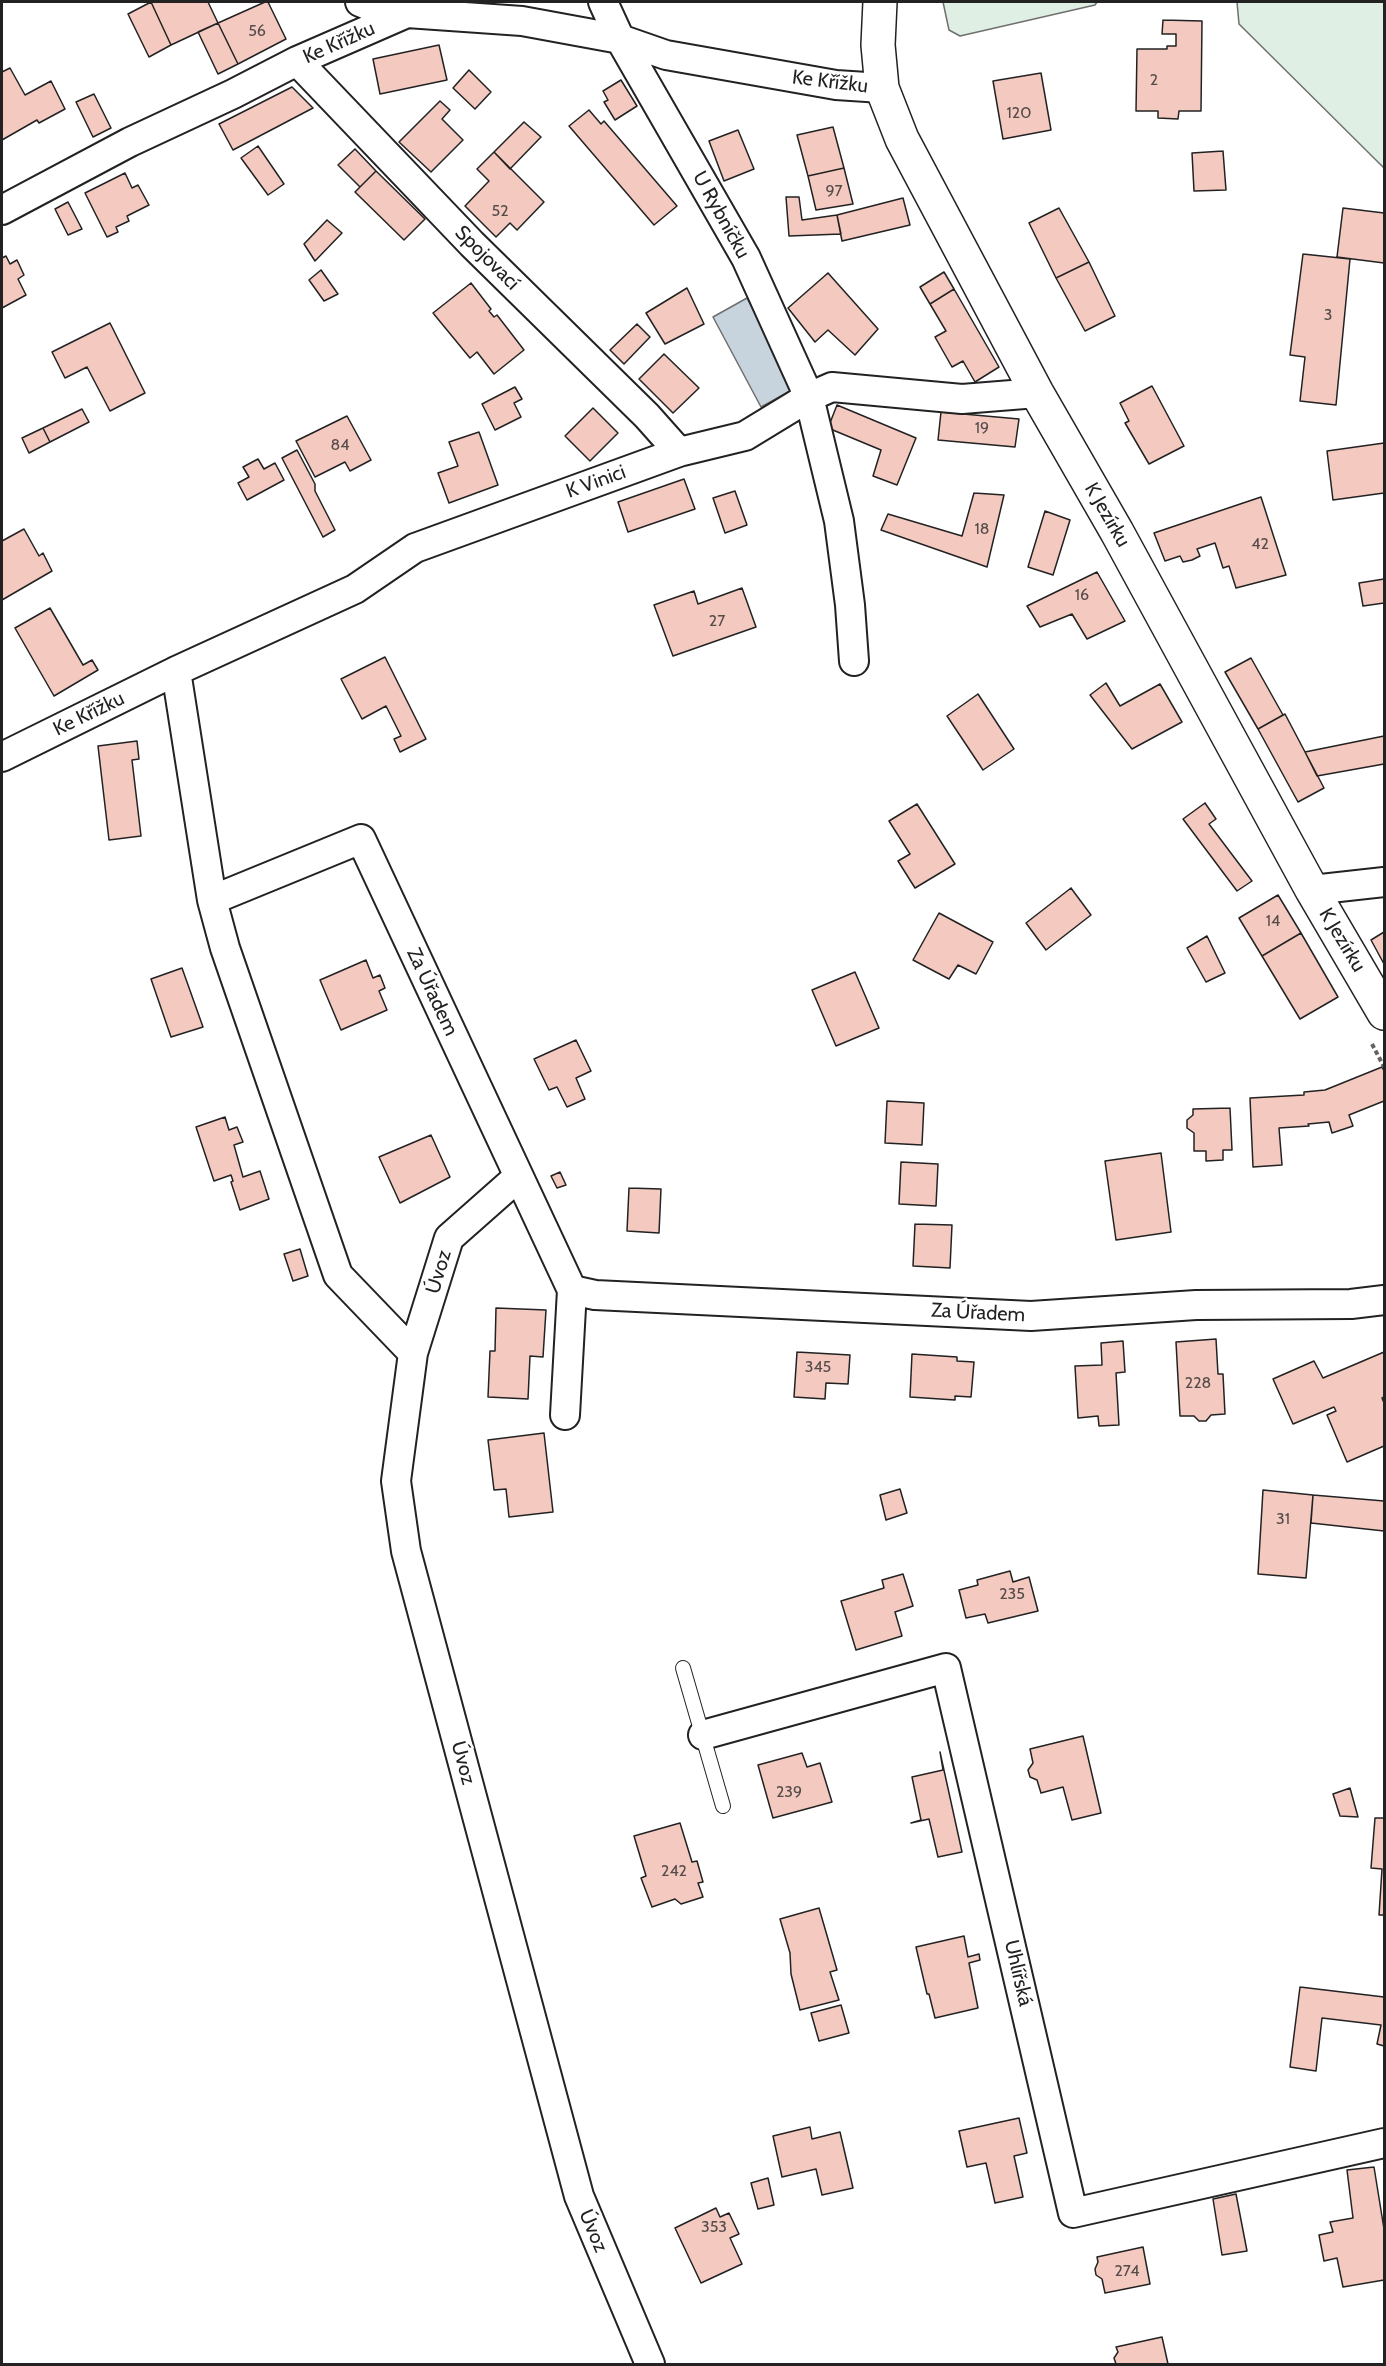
<!DOCTYPE html>
<html>
<head>
<meta charset="utf-8">
<style>
	body { margin:0 }
	#map { position:relative; width:1386px; height:2366px; overflow:hidden; background:#fff; font-family:Cabin,sans-serif }
	canvas { display:block }
	.frame { position:absolute; inset:0; border:3px solid #222; pointer-events:none }
</style>
</head>
<body>
<div id="map">
<canvas width="1386" height="2366"></canvas>
<div class="frame"></div>
</div>
<script>
const g = document.querySelector('canvas').getContext('2d');
g.lineJoin = 'round';
function fill(path, color) { g.fillStyle = color; g.fill(path, 'evenodd'); }
const toPath = rows => new Path2D(rows.map(r => 'M' + r).join(''));
function stroke(path, color, width, dash) { g.strokeStyle = color; g.lineWidth = width; g.lineCap = dash ? 'butt' : 'round'; g.setLineDash(dash || []); g.stroke(path); }
function write(font, color, halo, rows, align = 'center') {
  g.font = font + ' Cabin,sans-serif'; g.lineWidth = 4.5; g.setLineDash([]); g.textBaseline = 'middle'; g.strokeStyle = halo; g.fillStyle = color; for (const [text, x, y, turn = 0] of rows) {
    g.save(); g.translate(x, y); g.rotate((+turn || 0) * Math.PI / 180); g.textAlign = isNaN(turn) ? turn : align; if (halo) g.strokeText(text, 0, 0); g.fillText(text, 0, 0); g.restore();
  }
}
const green = toPath([
	[943,2,1097,2,1095,5,960,36,949,30,943,2],
	[1237,2,1384,2,1384,168,1239,24,1237,2]
]);
const water = toPath([
	[747,298,796,388,761,407,713,317,747,298]
]);
const building = toPath([
	[151,2,208,2,218,23,171,45,151,2],
	[151,2,171,45,149,57,128,14,151,2],
	[265,2,268,2,286,39,238,64,218,23,265,2],
	[1163,20,1202,21,1201,111,1179,111,1178,119,1158,118,1158,111,1136,111,1137,49,1167,49,1167,46,1176,46,1176,34,1162,34,1163,20],
	[218,23,238,64,218,74,198,32,218,23],
	[439,45,447,80,380,94,373,59,439,45],
	[10,68,25,95,51,81,65,109,39,123,37,120,2,140,2,72,10,68],
	[469,70,491,92,475,109,453,88,469,70],
	[1041,73,1051,130,1003,139,993,81,1041,73],
	[621,80,637,106,615,120,604,102,608,100,603,91,621,80],
	[292,87,313,108,233,150,219,124,292,87],
	[94,94,111,128,93,137,76,102,94,94],
	[440,101,450,110,442,119,463,140,431,172,399,142,440,101],
	[589,110,601,124,604,121,677,206,654,225,569,126,589,110],
	[524,122,541,137,510,169,494,152,524,122],
	[833,127,844,168,808,176,797,135,833,127],
	[738,130,754,169,724,181,709,141,738,130],
	[258,146,284,184,268,195,241,158,258,146],
	[355,149,376,171,360,187,338,165,355,149],
	[1223,151,1226,190,1194,191,1192,153,1223,151],
	[494,152,544,202,517,230,510,223,496,237,465,206,489,181,477,169,494,152],
	[844,168,853,204,816,210,808,176,844,168],
	[376,171,425,219,404,240,355,192,376,171],
	[125,173,132,188,138,185,149,205,127,216,129,221,116,227,118,232,107,237,85,193,125,173],
	[786,197,799,197,802,220,837,215,841,234,789,236,786,197],
	[903,198,910,225,842,241,837,215,903,198],
	[68,202,82,229,68,235,55,209,68,202],
	[1059,208,1089,262,1056,278,1029,223,1059,208],
	[1343,208,1384,213,1384,263,1337,257,1343,208],
	[327,220,342,233,315,261,304,244,327,220],
	[1303,254,1350,259,1336,405,1300,401,1305,357,1290,355,1303,254],
	[6,256,10,264,17,260,24,275,18,279,26,295,2,308,2,258,6,256],
	[1089,262,1115,316,1085,331,1056,278,1089,262],
	[321,270,338,294,324,301,309,280,321,270],
	[944,272,954,289,930,304,920,287,944,272],
	[828,273,878,329,855,355,828,330,815,342,788,308,828,273],
	[471,283,491,309,489,311,494,317,497,315,524,350,494,374,477,352,470,358,433,313,471,283],
	[687,288,704,324,665,344,646,313,687,288],
	[954,289,999,367,975,382,963,361,952,367,935,337,946,331,930,304,954,289],
	[110,323,145,393,110,411,87,367,65,378,52,352,110,323],
	[637,324,650,337,624,364,610,350,637,324],
	[664,354,699,388,673,413,639,379,664,354],
	[1152,386,1184,446,1149,464,1125,423,1129,421,1120,403,1152,386],
	[515,387,522,399,514,403,521,417,495,430,482,404,515,387],
	[837,405,916,438,897,485,873,476,881,450,828,428,837,405],
	[593,408,618,433,590,461,565,436,593,408],
	[82,409,89,422,50,442,43,428,82,409],
	[941,412,1019,419,1015,447,938,440,941,412],
	[347,416,371,460,350,471,345,462,315,477,296,441,347,416],
	[43,428,50,442,29,453,22,438,43,428],
	[479,432,498,485,449,503,438,473,458,466,449,442,479,432],
	[1384,443,1384,493,1333,500,1327,451,1384,443],
	[297,450,315,484,315,491,335,530,323,537,282,458,297,450],
	[258,459,264,469,275,463,284,480,247,500,238,483,249,477,243,467,258,459],
	[684,479,695,509,628,532,618,502,684,479],
	[735,491,747,525,725,533,713,498,735,491],
	[974,493,1004,495,987,567,881,530,888,514,962,536,974,493],
	[1261,497,1286,575,1236,588,1229,566,1223,568,1215,543,1197,549,1200,556,1192,560,1183,562,1180,556,1165,561,1154,533,1261,497],
	[1045,511,1070,520,1053,575,1028,567,1045,511],
	[24,529,39,556,43,553,52,571,2,600,2,541,24,529],
	[1097,572,1125,621,1087,639,1072,614,1040,627,1027,606,1097,572],
	[1384,579,1384,603,1363,606,1359,583,1384,579],
	[742,588,756,627,673,656,654,605,694,591,698,604,742,588],
	[50,608,83,665,92,660,98,670,54,696,15,628,50,608],
	[385,657,426,739,400,752,394,739,401,736,386,706,362,719,341,679,385,657],
	[1251,658,1283,715,1258,729,1225,672,1251,658],
	[1106,683,1120,706,1160,684,1182,722,1132,749,1090,695,1106,683],
	[978,694,1014,749,983,770,947,716,978,694],
	[1285,714,1324,788,1298,802,1258,729,1285,714],
	[1384,736,1384,764,1317,776,1305,752,1384,736],
	[137,741,139,759,132,760,141,836,109,840,98,746,137,741],
	[1205,803,1216,819,1209,824,1252,881,1237,891,1183,819,1205,803],
	[917,804,955,864,915,888,898,861,910,854,889,821,917,804],
	[1071,888,1091,915,1046,950,1026,923,1071,888],
	[1278,895,1301,933,1262,956,1239,918,1278,895],
	[939,913,993,942,976,974,958,965,949,979,913,960,939,913],
	[1384,932,1384,964,1371,940,1384,932],
	[1301,933,1338,997,1300,1019,1262,956,1301,933],
	[1207,936,1225,973,1206,982,1187,948,1207,936],
	[366,960,373,978,380,975,385,988,379,991,387,1010,341,1030,320,980,366,960],
	[182,968,203,1027,171,1037,151,979,182,968],
	[855,972,879,1028,836,1046,812,990,855,972],
	[576,1040,591,1071,576,1078,585,1099,567,1107,557,1087,549,1090,534,1059,576,1040],
	[1382,1067,1384,1071,1384,1101,1349,1115,1353,1126,1332,1133,1329,1122,1308,1124,1309,1126,1279,1128,1282,1165,1253,1167,1250,1098,1304,1095,1304,1092,1325,1090,1382,1067],
	[887,1101,924,1103,922,1145,885,1143,887,1101],
	[1230,1108,1232,1150,1223,1150,1223,1160,1206,1161,1206,1151,1194,1151,1194,1133,1187,1128,1187,1120,1193,1115,1193,1109,1230,1108],
	[225,1117,229,1130,237,1127,243,1142,234,1145,243,1177,260,1171,269,1199,240,1210,231,1182,233,1181,231,1175,214,1181,196,1127,225,1117],
	[431,1135,450,1177,400,1203,379,1157,431,1135],
	[1161,1153,1171,1232,1116,1240,1105,1161,1161,1153],
	[901,1162,938,1164,936,1206,899,1204,901,1162],
	[560,1172,566,1185,557,1188,551,1176,560,1172],
	[629,1188,661,1189,659,1233,627,1231,629,1188],
	[915,1224,952,1225,950,1268,913,1266,915,1224],
	[300,1249,308,1276,293,1281,284,1254,300,1249],
	[496,1308,546,1310,543,1357,530,1356,528,1399,488,1397,490,1351,495,1351,496,1308],
	[1216,1339,1218,1374,1223,1374,1225,1414,1211,1415,1206,1421,1199,1421,1194,1416,1180,1416,1176,1342,1216,1339],
	[1123,1341,1125,1372,1116,1373,1119,1425,1099,1426,1098,1416,1078,1418,1075,1366,1102,1365,1101,1343,1123,1341],
	[797,1352,850,1355,848,1384,826,1383,825,1399,794,1397,797,1352],
	[1384,1352,1384,1397,1382,1398,1384,1403,1384,1446,1347,1462,1327,1415,1336,1411,1334,1407,1293,1424,1273,1379,1314,1361,1323,1378,1384,1352],
	[912,1354,957,1357,957,1361,974,1362,971,1397,955,1396,955,1400,910,1397,912,1354],
	[544,1433,553,1512,509,1517,506,1489,494,1490,488,1440,544,1433],
	[900,1489,907,1513,886,1520,880,1495,900,1489],
	[1263,1490,1313,1495,1306,1578,1258,1574,1263,1490],
	[1313,1495,1384,1501,1384,1531,1311,1523,1313,1495],
	[1010,1571,1013,1582,1029,1577,1038,1611,988,1623,985,1614,966,1618,959,1590,978,1585,977,1580,1010,1571],
	[903,1574,913,1606,895,1612,902,1636,856,1650,841,1601,884,1588,882,1580,903,1574],
	[1083,1736,1101,1813,1072,1820,1063,1787,1041,1793,1037,1780,1030,1777,1028,1770,1033,1763,1030,1749,1083,1736],
	[940,1752,962,1852,938,1857,929,1819,911,1823,921,1820,912,1777,943,1770,940,1752],
	[802,1753,807,1767,820,1763,832,1802,773,1818,758,1765,802,1753],
	[1350,1788,1358,1817,1340,1816,1333,1794,1350,1788],
	[1375,1818,1384,1818,1384,1915,1379,1915,1382,1869,1371,1868,1375,1818],
	[680,1823,692,1862,697,1861,703,1882,698,1883,703,1897,681,1904,675,1899,652,1907,641,1878,646,1876,634,1836,680,1823],
	[819,1908,837,1970,830,1972,839,2000,800,2010,791,1974,790,1953,780,1919,819,1908],
	[964,1936,968,1957,979,1954,980,1960,969,1963,978,2008,935,2018,929,1994,927,1994,916,1947,964,1936],
	[1300,1987,1384,1997,1384,2046,1377,2044,1381,2025,1322,2018,1316,2071,1290,2067,1300,1987],
	[841,2005,849,2033,819,2041,811,2013,841,2005],
	[1019,2118,1027,2153,1014,2156,1023,2197,995,2203,986,2163,967,2167,959,2131,1019,2118],
	[810,2127,812,2139,840,2132,853,2188,822,2195,816,2169,782,2177,773,2136,810,2127],
	[1374,2167,1384,2229,1384,2280,1343,2287,1337,2258,1324,2261,1319,2235,1333,2232,1330,2222,1353,2218,1347,2170,1374,2167],
	[768,2178,774,2205,758,2209,751,2183,768,2178],
	[1236,2194,1247,2251,1222,2255,1213,2199,1236,2194],
	[716,2208,720,2217,729,2213,739,2234,730,2238,742,2264,701,2283,675,2228,716,2208],
	[1143,2247,1150,2284,1105,2293,1102,2279,1096,2275,1095,2269,1098,2262,1097,2257,1143,2247],
	[1162,2337,1168,2364,1116,2364,1114,2358,1118,2352,1116,2347,1162,2337]
]);
const path = toPath([
	[1372,1044,1384,1067]
]);
const service = toPath([
	[683,1668,723,1806]
]);
const minor = toPath([
	[360,2,397,17],
	[603,2,620,39,746,258,809,397,839,521,850,605,854,661],
	[297,61,472,244,647,416,679,452],
	[2,210,130,142,233,94,297,61,407,13,522,21,620,39,666,55,836,85,882,88],
	[176,671,212,900,361,839,572,1290,595,1295,1031,1316,1196,1305,1351,1304,1384,1300],
	[2,757,176,671,355,589,415,548,679,452,745,436,809,397,832,387,962,399,1037,393],
	[1312,890,1384,882],
	[212,900,225,948,338,1275,413,1353],
	[518,1177,449,1238,413,1353,396,1481,406,1551,579,2196,650,2364],
	[565,1415,572,1290],
	[703,1735,946,1668,1073,2213,1384,2143]
]);
const tertiary = toPath([
	[880,2,878,45,882,88,902,139,1037,393,1117,532,1312,890,1384,1013]
]);
const numberNames = [
	["56",257,31],
	["2",1154,80],
	["120",1019,113],
	["97",834,191],
	["52",500,211],
	["3",1328,315],
	["19",982,428],
	["84",340,445],
	["18",982,529],
	["42",1260,544],
	["16",1082,595],
	["27",717,621],
	["14",1273,921],
	["345",818,1367],
	["228",1198,1383],
	["31",1283,1519],
	["235",1012,1594],
	["239",789,1792],
	["242",674,1871],
	["353",714,2227],
	["274",1127,2271]
];
const streetNames = [
	["Ke Křížku",339,43,-24],
	["Ke Křížku",830,82,7],
	["U Rybníčku",721,215,61],
	["Spojovací",487,258,45],
	["K Vinici",596,482,-20],
	["K Jezírku",1107,515,60],
	["Ke Křížku",89,714,-26],
	["K Jezírku",1342,940,59],
	["Za Úřadem",432,992,65],
	["Úvoz",439,1272,-73],
	["Za Úřadem",978,1313,3],
	["Úvoz",463,1763,75],
	["Uhlířská",1018,1973,77],
	["Úvoz",593,2231,67]
];
fill(green, '#e0efe3');
stroke(green, '#6f6f6f', 1.5);
fill(water, '#c7d3dd');
stroke(water, '#6f6f6f', 1.5);
fill(building, '#f3c9c0');
stroke(building, '#222', 1.5);
stroke(service, '#222', 16);
stroke(minor, '#222', 32);
stroke(tertiary, '#222', 36);
stroke(path, '#646464', 4, [4.5, 3]);
stroke(service, '#fff', 14);
stroke(minor, '#fff', 28);
stroke(tertiary, '#fff', 33);
write('16px', '#564c4a', null, numberNames);
write('20px', '#222', '#fff', streetNames);
</script>
</body>
</html>
